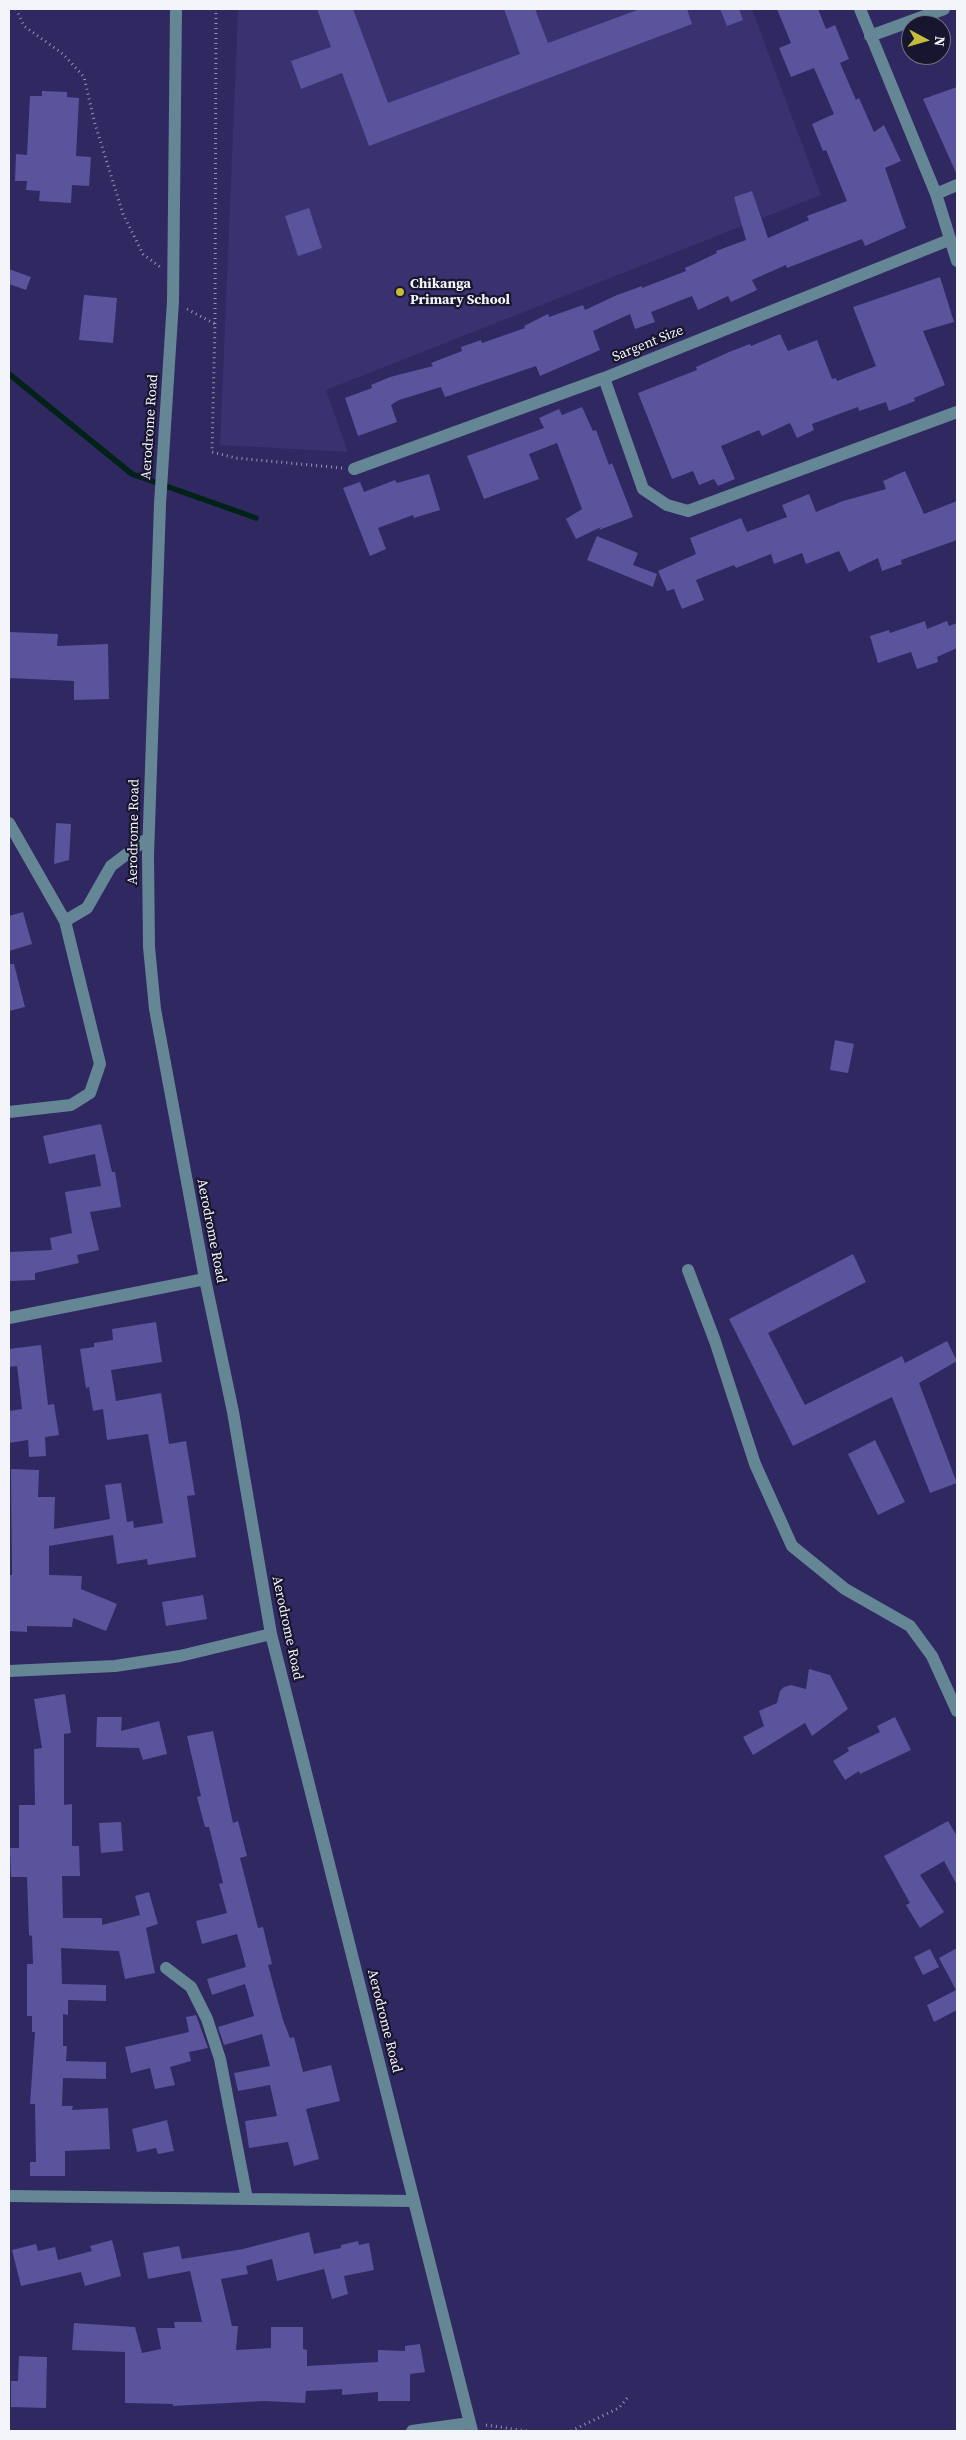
<!DOCTYPE html>
<html>
<head>
<meta charset="utf-8">
<style>
	body { margin:0 }
	#map { position:relative; width:966px; height:2440px; overflow:hidden; background:#2f2861; font-family:"Source Serif 4",serif }
	canvas { display:block }
	.frame { position:absolute; inset:0; border:10px solid #f4f4fb; pointer-events:none }
	.north { position:absolute; left:901px; top:15px; width:50px; height:50px; box-sizing:border-box; background:#18162f; border:1px solid #706f81; border-radius:50%; rotate:96deg; font-size:14px; font-weight:700; line-height:20px; text-align:center; color:#f4f4fb }
	.north::after { content:''; display:block; margin:auto; width:18px; height:22px; background:#c6bc3c; clip-path:polygon(50% 0,100% 100%,50% 72%,0 100%) }
</style>
</head>
<body>
<div id="map">
<canvas width="966" height="2440"></canvas>
<div class="frame"></div>
<div class="north">N</div>
</div>
<script>
const g = document.querySelector('canvas').getContext('2d');
g.lineJoin = 'round';
function fill(path, color) { g.fillStyle = color; g.fill(path, 'evenodd'); }
const toPath = rows => new Path2D(rows.map(r => 'M' + r).join(''));
function stroke(path, color, width, dash) { g.strokeStyle = color; g.lineWidth = width; g.lineCap = dash ? 'butt' : 'round'; g.setLineDash(dash || []); g.stroke(path); }
function write(font, color, halo, rows, align = 'center') {
  g.font = font + ' "Source Serif 4",serif'; g.lineWidth = 4.5; g.setLineDash([]); g.textBaseline = 'middle'; g.strokeStyle = halo; g.fillStyle = color; for (const [text, x, y, turn = 0] of rows) {
    g.save(); g.translate(x, y); g.rotate((+turn || 0) * Math.PI / 180); g.textAlign = isNaN(turn) ? turn : align; if (halo) g.strokeText(text, 0, 0); g.fillText(text, 0, 0); g.restore();
  }
}
const built = toPath([
	[238,9,752,9,821,195,326,390,348,452,220,445]
]);
const stream = toPath([
	[9,374,132,474,256,518]
]);
const building = toPath([
	[317,9,353,9,388,103,520,54,504,9,535,9,548,43,640,9,687,9,692,24,369,146,342,73,301,89,291,61,331,47],
	[720,9,739,9,743,20,727,26],
	[777,9,818,9,826,29,835,25,849,59,840,63,856,100,859,98,874,132,884,125,901,161,885,168,906,228,865,246,862,239,787,268,786,265,752,280,757,290,731,302,728,296,698,310,692,296,651,312,655,322,635,329,630,314,593,331,600,350,540,376,536,366,445,397,441,387,399,400,391,405,397,422,358,436,345,398,372,388,371,385,390,377,433,366,431,363,462,351,461,347,481,340,482,343,525,328,524,326,548,314,549,317,583,305,585,310,617,295,642,286,642,288,686,271,685,268,717,253,716,251,746,240,734,197,752,191,768,238,809,220,807,216,847,201,826,150,823,151,812,124,834,114,814,68,791,77,779,48,791,43],
	[957,87,957,175,923,99],
	[42,91,67,92,67,97,79,98,76,156,91,157,89,186,72,185,71,203,39,201,40,191,26,190,27,181,15,181,16,154,27,155,30,96,42,96],
	[309,208,322,248,298,256,285,216],
	[9,269,31,277,26,290,9,284],
	[940,277,954,322,923,331,945,385,914,398,915,401,889,411,886,402,859,411,858,407,812,424,814,430,797,438,790,423,762,436,759,430,721,446,735,479,718,486,714,479,699,485,693,471,672,479,638,393,697,370,696,367,729,352,750,344,751,346,780,334,788,351,817,340,832,379,836,378,837,381,876,366,853,307],
	[84,295,117,298,113,343,79,340],
	[582,407,593,431,596,430,609,465,612,463,633,517,599,530,601,527,576,539,566,519,582,509,557,443,529,454,539,479,484,499,467,456,544,428,539,418,559,409,562,415],
	[905,471,924,514,957,501,957,540,901,560,902,564,882,571,878,558,849,572,839,551,806,564,802,553,774,564,771,554,736,568,734,565,696,580,704,600,682,609,674,589,667,591,658,571,696,554,690,538,741,518,747,532,787,517,782,505,809,494,816,512,843,501,886,489,883,481],
	[429,474,440,510,414,518,413,515,378,528,386,549,370,556,343,488,360,482,364,492,395,480,397,483],
	[597,536,638,553,633,565,657,574,653,587,587,560],
	[925,621,927,629,947,621,949,626,957,623,957,648,937,657,938,662,917,669,911,652,878,663,870,636,889,630,890,633],
	[9,632,58,634,57,646,108,644,109,699,74,700,74,681,9,678],
	[56,823,71,824,69,860,54,864],
	[23,912,32,944,9,951,9,916],
	[9,964,14,964,25,1007,9,1011],
	[835,1040,854,1044,848,1073,830,1070],
	[101,1124,112,1172,115,1172,121,1207,90,1212,99,1250,77,1255,79,1263,35,1273,35,1280,9,1281,9,1252,52,1250,50,1238,72,1233,65,1192,101,1186,95,1154,49,1164,43,1136],
	[853,1254,866,1282,768,1333,805,1405,902,1356,905,1363,947,1341,957,1361,919,1383,957,1483,930,1493,892,1397,793,1446,729,1319],
	[156,1322,162,1362,111,1370,116,1401,161,1393,169,1444,186,1441,195,1495,187,1496,196,1557,148,1565,147,1559,117,1564,113,1535,49,1546,49,1575,82,1576,81,1589,117,1604,106,1631,73,1618,72,1627,27,1626,27,1632,9,1631,9,1575,12,1575,11,1469,39,1470,38,1497,55,1497,54,1529,110,1519,105,1485,121,1483,127,1522,133,1521,134,1528,163,1523,148,1434,107,1440,103,1409,93,1411,89,1387,86,1388,80,1349,94,1347,94,1343,113,1340,112,1329],
	[41,1345,48,1405,54,1404,59,1435,45,1437,46,1456,29,1457,28,1440,9,1443,9,1411,22,1409,17,1366,9,1367,9,1349],
	[875,1440,905,1502,878,1515,848,1454],
	[203,1595,207,1619,166,1626,162,1602],
	[809,1669,830,1675,848,1709,812,1736,805,1723,753,1755,743,1737,764,1726,759,1711,777,1703,780,1691,784,1687,791,1685,806,1689],
	[65,1694,71,1733,64,1734,64,1805,72,1804,72,1846,79,1846,80,1876,62,1876,63,1918,102,1918,102,1925,140,1915,135,1896,149,1892,158,1924,146,1928,155,1973,125,1979,119,1951,61,1948,62,1984,106,1985,106,2001,68,2000,68,2015,63,2014,63,2046,67,2046,66,2061,106,2062,106,2079,63,2078,62,2106,73,2106,72,2110,108,2108,110,2149,65,2151,65,2176,30,2176,30,2162,36,2162,35,2104,30,2104,35,2032,32,2032,32,2016,27,2016,27,1964,33,1964,32,1936,29,1935,27,1877,11,1877,10,1848,19,1848,19,1805,35,1805,34,1749,42,1748,34,1699],
	[97,1717,122,1717,121,1731,159,1721,167,1754,143,1760,139,1748,96,1747],
	[895,1717,911,1750,860,1774,859,1771,845,1780,833,1761,849,1751,847,1748,880,1732,877,1726],
	[213,1731,233,1823,238,1821,247,1856,240,1858,258,1928,263,1927,272,1964,268,1965,283,2020,290,2038,294,2037,303,2072,331,2065,340,2101,306,2109,319,2159,294,2166,288,2142,249,2148,245,2121,277,2116,270,2085,238,2091,234,2073,270,2066,262,2034,224,2045,218,2027,254,2016,245,1984,212,1995,207,1979,246,1967,237,1934,202,1944,196,1921,227,1913,219,1884,223,1883,209,1827,205,1827,197,1797,201,1796,187,1736],
	[948,1821,957,1836,957,1885,944,1861,920,1875,944,1912,920,1928,906,1905,910,1903,884,1856],
	[121,1822,123,1851,101,1853,99,1823],
	[957,1948,957,2010,934,2022,927,2005,956,1990,939,1958],
	[930,1949,939,1967,923,1975,914,1957],
	[196,2015,208,2048,189,2052,191,2061,170,2067,175,2085,155,2089,150,2068,131,2073,125,2047,189,2032,186,2017],
	[167,2120,174,2151,158,2154,156,2148,137,2152,132,2129],
	[309,2232,314,2254,341,2248,341,2245,358,2241,359,2245,369,2243,374,2270,344,2276,348,2294,332,2299,324,2269,277,2281,272,2259,246,2266,248,2274,221,2279,232,2326,238,2326,236,2350,271,2348,271,2327,303,2327,303,2349,307,2350,307,2366,378,2362,378,2350,405,2351,405,2346,420,2344,425,2372,410,2374,410,2401,378,2401,378,2392,342,2395,342,2389,306,2391,305,2403,264,2401,173,2406,173,2404,125,2403,125,2352,72,2350,74,2323,135,2327,142,2353,161,2349,157,2328,175,2328,174,2322,202,2322,190,2271,148,2279,143,2253,179,2246,182,2259,243,2249],
	[112,2240,121,2276,85,2286,81,2272,21,2286,12,2250,36,2244,38,2251,55,2247,58,2260,92,2251,90,2246],
	[19,2356,47,2357,46,2408,11,2407,11,2381,18,2381]
]);
const path = toPath([
	[16,9,24,26,63,54,84,77,95,124,123,214,143,254,160,267],
	[187,309,215,324,212,452,236,458,342,468],
	[215,324,216,9],
	[486,2425,527,2431],
	[571,2431,619,2408,628,2397]
]);
const minor = toPath([
	[176,9,173,301,160,504,148,856,149,947,155,1009,205,1279,233,1412,271,1634,472,2431],
	[860,9,936,194,957,261],
	[870,36,944,9],
	[936,194,957,185],
	[604,378,643,489,667,505,688,511,957,412],
	[354,469,604,378,949,240],
	[9,823,65,921,100,1064,90,1093,71,1105,9,1112],
	[65,921,87,908,111,866,148,838],
	[688,1270,715,1341,755,1464,792,1546,845,1589,910,1626,932,1656,957,1711],
	[9,1318,205,1279],
	[9,1671,115,1666,180,1656,271,1634],
	[166,1968,191,1987,207,2019,220,2059,247,2199],
	[9,2196,413,2201],
	[412,2431,470,2423]
]);
const markers = [
	[400,292,5,"#c6bc3c"]
];
const poiNames = [
	["Chikanga",410,284],
	["Primary School",410,300]
];
const streetNames = [
	["Sargent Size",648,344,-22],
	["Aerodrome Road",150,427,-86],
	["Aerodrome Road",134,832,-89],
	["Aerodrome Road",211,1231,79],
	["Aerodrome Road",287,1628,78],
	["Aerodrome Road",384,2021,76]
];
fill(built, '#393170');
stroke(stream, '#012216', 5.5);
fill(building, '#59549c');
stroke(path, '#9895b3', 3, [1, 4]);
stroke(minor, '#658795', 12);
for (const [x, y, r, color] of markers) { const dot = new Path2D(); dot.arc(x, y, r, 0, 2 * Math.PI); g.fillStyle = color; g.fill(dot); stroke(dot, '#18162f', 2); }
write('bold 14px', '#f4f4fb', '#18162f', poiNames, 'left');
write('14px', '#f4f4fb', '#18162f', streetNames);
</script>
</body>
</html>
